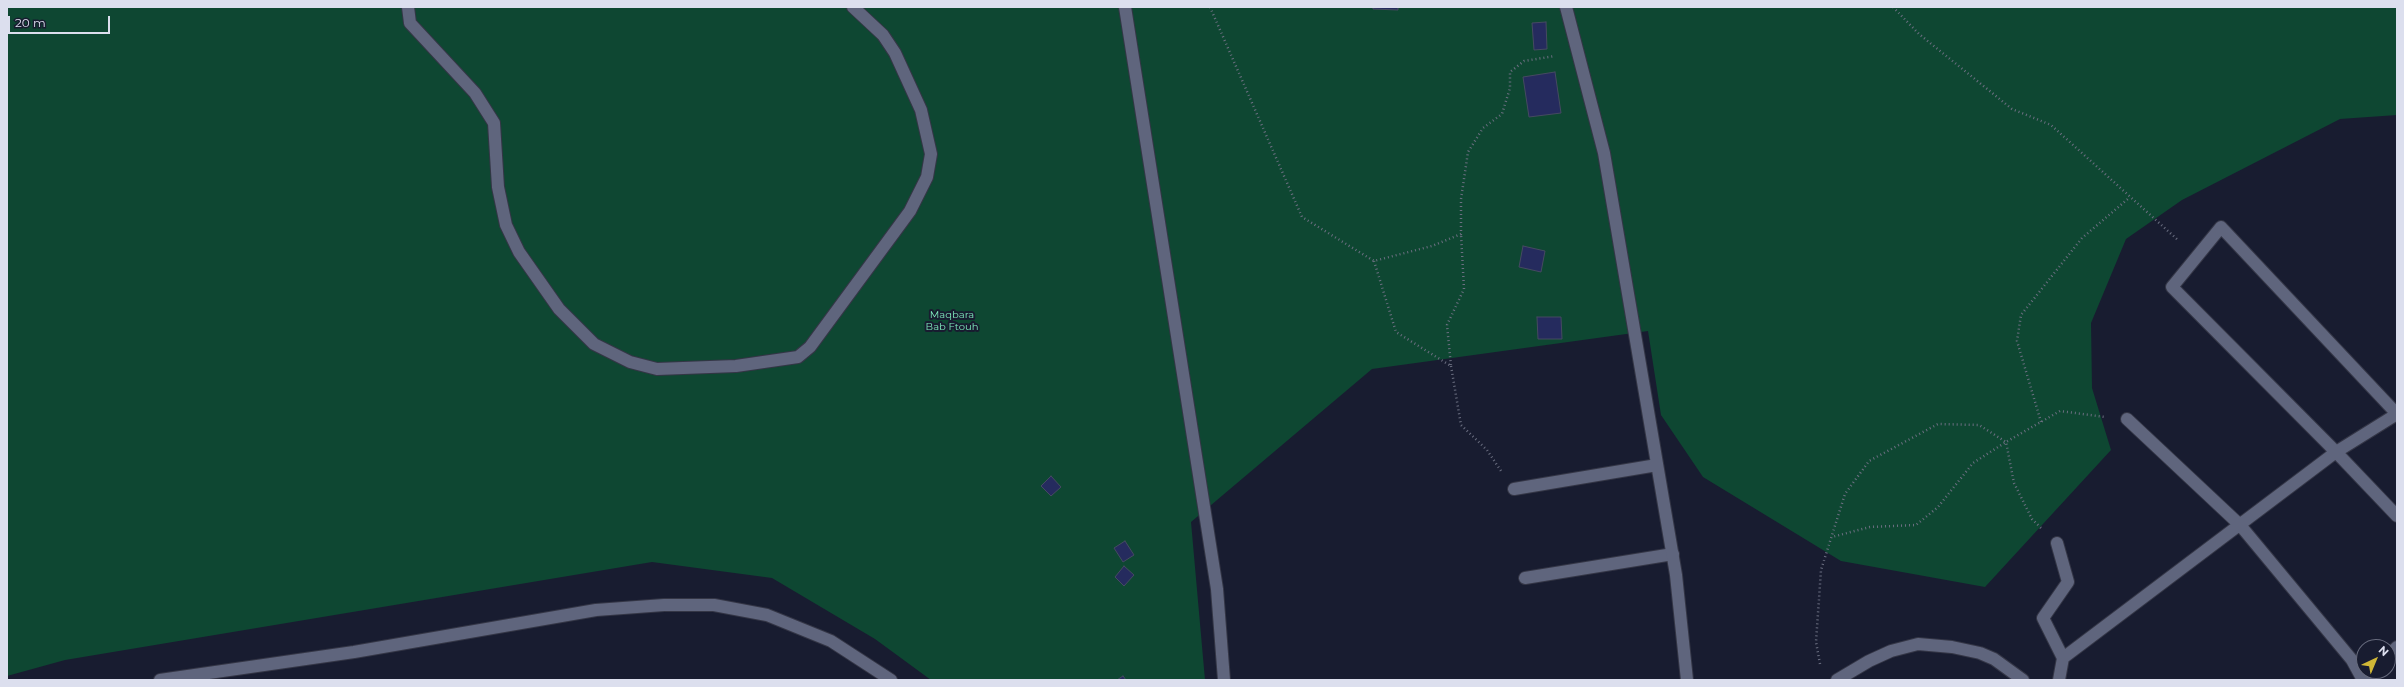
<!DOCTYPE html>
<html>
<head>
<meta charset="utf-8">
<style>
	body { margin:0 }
	#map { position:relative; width:2404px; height:687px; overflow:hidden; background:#181c30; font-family:Montserrat,sans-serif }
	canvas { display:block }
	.frame { position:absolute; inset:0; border:8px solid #dcdfee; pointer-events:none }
	.north { position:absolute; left:2356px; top:639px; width:40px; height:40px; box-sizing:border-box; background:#181c30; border:1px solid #666a7c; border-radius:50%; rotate:44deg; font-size:11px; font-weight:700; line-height:16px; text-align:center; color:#dcdfee }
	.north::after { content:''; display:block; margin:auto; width:14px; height:18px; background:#d0b736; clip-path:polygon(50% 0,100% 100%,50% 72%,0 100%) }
	.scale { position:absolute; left:8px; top:16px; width:102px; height:18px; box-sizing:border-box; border:2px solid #dcdfee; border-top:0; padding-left:5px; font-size:12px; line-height:14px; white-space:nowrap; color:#dcdfee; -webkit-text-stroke:3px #181c30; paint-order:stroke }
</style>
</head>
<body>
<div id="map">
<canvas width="2404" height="687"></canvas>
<div class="frame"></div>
<div class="north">N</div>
<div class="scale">20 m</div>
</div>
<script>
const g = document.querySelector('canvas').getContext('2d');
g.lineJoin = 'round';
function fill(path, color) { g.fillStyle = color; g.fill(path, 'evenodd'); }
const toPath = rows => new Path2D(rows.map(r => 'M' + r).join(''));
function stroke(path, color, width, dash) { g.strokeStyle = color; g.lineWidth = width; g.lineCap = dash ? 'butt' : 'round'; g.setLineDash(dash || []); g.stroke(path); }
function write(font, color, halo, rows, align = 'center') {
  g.font = font + ' Montserrat,sans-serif'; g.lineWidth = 4; g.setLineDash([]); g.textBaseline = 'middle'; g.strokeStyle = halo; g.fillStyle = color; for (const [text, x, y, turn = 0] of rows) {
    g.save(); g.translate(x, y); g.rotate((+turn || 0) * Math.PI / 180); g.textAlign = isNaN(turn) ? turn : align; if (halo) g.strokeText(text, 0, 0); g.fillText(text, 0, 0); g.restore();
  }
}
const green = toPath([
	[7,7,2397,7,2397,115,2340,119,2182,200,2126,239,2091,323,2092,388,2111,450,1985,587,1841,561,1703,477,1661,415,1648,331,1372,369,1191,522,1205,680,931,680,875,639,772,578,652,562,65,660,7,676]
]);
const building = toPath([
	[1373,7,1398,7,1398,10,1373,9,1373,7],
	[1546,22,1547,49,1534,50,1532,23,1546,22],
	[1555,72,1561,113,1529,117,1523,77,1555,72],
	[1523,246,1545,251,1541,272,1519,267,1523,246],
	[1537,317,1561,317,1562,339,1538,339,1537,317],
	[1051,476,1061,487,1051,496,1041,486,1051,476],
	[1125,541,1134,555,1123,562,1114,548,1125,541],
	[1124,566,1134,575,1124,586,1115,577,1124,566],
	[1123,676,1126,680,1117,680,1123,676]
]);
const path = toPath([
	[1210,7,1302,217,1374,261,1432,246,1461,234,1461,199,1468,152,1483,128,1502,114,1510,88,1510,72,1524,61,1555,56],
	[1893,7,1919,34,2012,109,2051,125,2179,241],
	[1374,261,1396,332,1451,366,1447,325,1464,289,1461,234],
	[1451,366,1461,425,1487,450,1501,471],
	[2041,422,2017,341,2021,315,2082,238,2129,198],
	[2041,528,2032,519,2014,483,2006,442,2060,411,2105,417],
	[1820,664,1816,642,1821,570,1845,494,1869,461,1938,424,1979,425,2006,442,1973,463,1938,507,1916,525,1870,527,1832,537]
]);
const service = toPath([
	[408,7,410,23,475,93,494,123,498,187,506,225,519,252,559,309,594,344,630,362,657,369,736,366,798,357,810,347,910,211,927,177,931,154,921,110,895,53,883,35,853,7],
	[1525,578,1673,554]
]);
const minor = toPath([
	[1125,7,1217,589,1224,680],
	[1566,7,1604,153,1676,575,1687,680],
	[2127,419,2240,525,2352,660,2363,680],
	[1514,489,1657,465],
	[2057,543,2068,582,2043,618,2063,658,2059,680],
	[2388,656,2397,647],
	[2063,658,2336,452,2397,414,2221,227,2172,287,2336,452,2397,516],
	[160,680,354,652,596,610,664,605,714,605,767,615,831,641,891,680],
	[1837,680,1869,661,1891,651,1918,644,1952,647,1980,653,1994,659,2023,680],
	[2367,680,2375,671]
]);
const parkNames = [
	["Maqbara",952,315],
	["Bab Ftouh",952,327]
];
fill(green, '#0e4732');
fill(building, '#252b5e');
stroke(building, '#454a61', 1);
stroke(service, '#343646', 14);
stroke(minor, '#343646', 14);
stroke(path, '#6b6f81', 2.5, [1, 3]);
stroke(service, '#5f657d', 12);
stroke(minor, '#5f657d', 12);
write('10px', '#7eeabc', '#181c30', parkNames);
</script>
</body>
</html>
